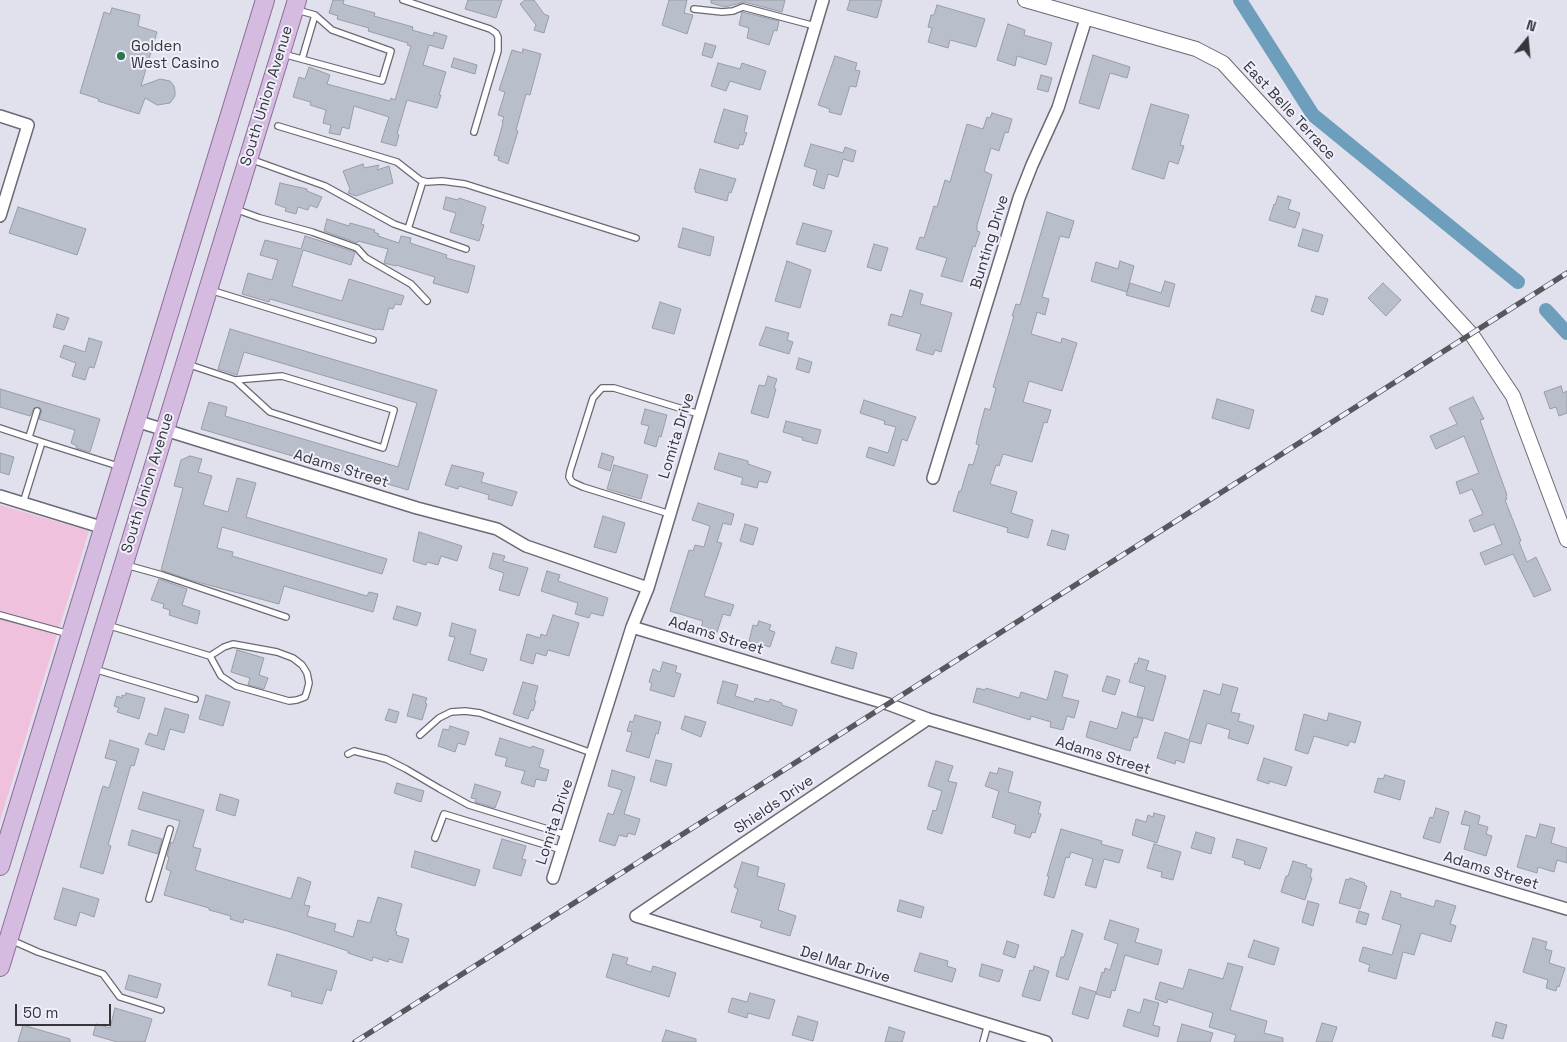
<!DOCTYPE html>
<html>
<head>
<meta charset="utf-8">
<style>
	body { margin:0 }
	#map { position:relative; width:1567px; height:1042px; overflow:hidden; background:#e1e1ed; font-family:"Space Grotesk",sans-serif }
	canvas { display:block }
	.north { position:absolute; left:1502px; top:15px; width:50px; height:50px; -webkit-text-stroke:4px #efeefb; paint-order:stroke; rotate:17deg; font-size:14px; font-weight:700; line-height:20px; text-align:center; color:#35353a }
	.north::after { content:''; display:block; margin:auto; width:18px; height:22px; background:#35353a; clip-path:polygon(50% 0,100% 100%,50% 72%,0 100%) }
	.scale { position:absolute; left:15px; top:1004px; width:96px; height:22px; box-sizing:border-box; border:2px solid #35353a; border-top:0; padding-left:6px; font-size:15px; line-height:18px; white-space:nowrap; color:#35353a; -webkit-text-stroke:4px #efeefb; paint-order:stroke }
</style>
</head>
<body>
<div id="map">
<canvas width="1567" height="1042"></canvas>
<div class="north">N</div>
<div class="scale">50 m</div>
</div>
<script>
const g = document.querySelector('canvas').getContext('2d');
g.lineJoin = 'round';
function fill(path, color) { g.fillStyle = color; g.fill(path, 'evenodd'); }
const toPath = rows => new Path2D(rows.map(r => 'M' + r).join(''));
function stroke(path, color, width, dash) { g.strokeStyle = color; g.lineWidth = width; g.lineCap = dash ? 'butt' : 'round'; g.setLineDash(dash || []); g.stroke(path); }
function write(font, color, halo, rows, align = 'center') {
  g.font = font + ' "Space Grotesk",sans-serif'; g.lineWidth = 4; g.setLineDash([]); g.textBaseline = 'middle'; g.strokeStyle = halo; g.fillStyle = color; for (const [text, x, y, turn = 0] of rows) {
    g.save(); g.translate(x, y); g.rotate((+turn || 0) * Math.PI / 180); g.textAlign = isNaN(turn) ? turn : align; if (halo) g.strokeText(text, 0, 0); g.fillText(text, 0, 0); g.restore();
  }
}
const green = toPath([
	[0,505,89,531,0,821]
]);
const canal = toPath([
	[1240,0,1313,115,1518,282],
	[1546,310,1567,333]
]);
const building = toPath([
	[333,0,344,0,343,4,375,13,374,16,413,27,412,30,433,36,434,32,447,36,443,49,429,45,423,65,446,72,439,95,441,95,437,108,407,100,397,134,399,135,396,146,381,142,389,117,354,106,349,129,342,127,340,135,329,133,331,125,323,123,326,110,310,105,311,102,293,97,299,77,305,79,309,67,330,75,327,84,390,101,391,98,395,100,411,46,407,45,408,43,368,31,369,28,337,19,338,16,329,13,333,0],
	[468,0,502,0,496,18,465,9,468,0],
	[525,0,534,0,544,14,549,16,544,33,534,30,536,25,520,4,525,0],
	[669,0,687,0,684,13,693,15,687,34,662,25,669,0],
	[711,0,785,0,782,12,744,2,725,7,711,3,711,0],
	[850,0,882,0,877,18,847,10,850,0],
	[937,5,985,19,976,47,950,40,948,48,928,42,932,28,928,27,931,15,934,15,937,5],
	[112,8,140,15,138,26,157,32,141,86,160,79,170,81,174,86,175,91,175,96,170,103,157,105,145,98,139,114,98,101,99,99,80,93,104,12,110,14,112,8],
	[742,12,779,21,777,31,774,30,769,45,747,38,749,28,739,25,742,12],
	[1008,24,1025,30,1024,35,1052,43,1046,65,1017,56,1015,66,997,60,1008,24],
	[705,43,716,46,712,58,702,55,705,43],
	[523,49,541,54,530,95,526,94,516,130,518,131,508,164,498,160,499,157,494,155,503,123,502,122,504,117,498,115,505,92,499,90,512,50,522,53,523,49],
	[1093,55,1130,67,1127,78,1110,73,1099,109,1079,103,1093,55],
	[835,56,857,63,855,70,860,71,856,87,850,86,841,115,829,112,830,109,818,105,835,56],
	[454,58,477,65,475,74,451,67,454,58],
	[718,63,740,69,742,63,766,71,760,90,730,81,726,91,711,86,718,63],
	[1041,75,1052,78,1048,92,1037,89,1041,75],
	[1151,104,1189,115,1180,145,1184,146,1178,164,1169,161,1164,179,1132,169,1151,104],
	[724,109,748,116,744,132,747,133,743,145,740,144,738,149,714,142,724,109],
	[992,113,1012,119,1008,133,1005,132,999,151,991,148,984,171,992,175,977,225,977,231,980,232,975,247,973,246,962,282,941,276,947,258,916,249,920,237,924,238,934,206,937,207,945,180,950,182,967,124,983,129,987,117,990,118,992,113],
	[811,144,843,153,845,147,856,151,853,162,843,159,838,177,828,174,824,189,813,185,817,170,804,166,811,144],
	[363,164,364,168,379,165,377,170,389,166,393,183,356,196,348,193,350,189,343,171,363,164],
	[700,169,736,179,731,193,729,192,727,201,695,192,696,189,694,189,700,169],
	[280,183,307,189,307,191,322,197,317,208,310,205,308,210,298,207,296,214,285,211,286,208,275,204,280,183],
	[1278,196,1291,200,1288,209,1300,213,1295,228,1269,220,1274,204,1275,205,1278,196],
	[446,197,458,200,459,198,486,207,481,224,484,225,479,241,450,232,456,213,443,209,446,197],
	[18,207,86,229,77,255,9,233,18,207],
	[1047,212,1074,221,1069,238,1060,236,1042,297,1049,299,1045,315,1037,312,1031,334,1061,343,1062,338,1077,343,1062,391,1029,381,1023,402,1051,410,1047,423,1044,422,1032,462,1003,454,999,466,996,465,990,484,1017,492,1011,513,1033,520,1028,538,1007,532,1008,528,953,511,959,491,961,491,969,464,973,465,979,445,976,444,979,430,985,408,990,410,996,388,993,387,1014,316,1012,316,1016,304,1020,305,1047,212],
	[327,219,349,226,350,223,375,230,374,232,379,234,378,236,399,243,401,236,411,238,410,243,447,255,446,258,475,266,468,293,433,283,435,277,396,265,396,266,384,263,388,249,358,241,357,243,324,231,327,219],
	[803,223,832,231,825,252,796,244,803,223],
	[683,228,714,237,710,256,678,247,683,228],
	[1303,229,1323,235,1318,252,1298,246,1303,229],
	[305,236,355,252,351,265,303,250,292,286,342,301,349,279,404,296,401,305,395,304,393,309,389,308,383,330,377,329,376,330,270,299,269,302,242,294,248,273,272,280,278,260,260,255,265,240,301,249,305,236],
	[874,244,888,248,881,271,867,267,874,244],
	[787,261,811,270,800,308,775,301,787,261],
	[1120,261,1134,266,1127,292,1091,281,1096,262,1118,269,1120,261],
	[1165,281,1175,284,1169,307,1126,295,1130,283,1161,293,1165,281],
	[1383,283,1401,300,1386,316,1368,298,1383,283],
	[910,290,923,294,920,304,952,313,941,352,935,350,933,355,916,350,921,334,888,325,891,314,902,317,910,290],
	[1316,296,1328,299,1323,315,1311,311,1316,296],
	[660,302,681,309,674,334,652,328,660,302],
	[57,314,69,318,64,330,53,327,57,314],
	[766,327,789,333,787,340,793,342,789,354,759,345,766,327],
	[230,329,437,390,408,490,201,429,209,402,227,407,225,416,398,467,417,403,244,352,237,375,218,369,230,329],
	[89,338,102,342,94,368,89,367,85,380,72,376,76,363,60,357,64,345,85,352,89,338],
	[799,358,812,362,809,373,796,369,799,358],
	[768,376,777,379,774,388,776,389,768,418,751,413,759,385,765,386,768,376],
	[1561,386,1563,393,1567,391,1567,413,1559,416,1556,407,1550,409,1544,392,1561,386],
	[0,389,100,419,90,452,76,448,77,446,71,443,75,430,39,419,42,410,39,407,34,408,30,416,0,407,0,389],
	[1473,397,1484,419,1480,420,1507,495,1506,496,1507,499,1505,500,1521,541,1519,542,1527,562,1536,557,1551,590,1534,597,1513,554,1485,565,1480,553,1502,544,1494,524,1474,532,1469,520,1483,514,1472,489,1460,494,1456,482,1479,473,1464,436,1436,449,1430,436,1457,424,1449,408,1473,397],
	[1217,399,1254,410,1249,429,1212,418,1217,399],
	[864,400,916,417,907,441,902,439,894,466,866,457,869,447,888,453,896,427,884,424,885,421,860,413,864,400],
	[645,409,667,415,661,437,659,436,656,447,644,443,649,426,641,424,645,409],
	[786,421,821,430,817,444,802,440,803,438,783,432,786,421],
	[0,453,14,457,9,475,0,472,0,453],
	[602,453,614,457,610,471,598,467,602,453],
	[719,453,748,461,748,464,771,472,767,483,759,481,757,488,741,484,743,478,714,469,719,453],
	[190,456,202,459,198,472,212,476,203,505,228,512,237,478,256,483,246,517,387,559,382,574,222,527,217,548,233,552,232,556,367,596,369,592,378,594,373,612,284,586,279,604,190,580,161,570,183,488,174,486,181,460,190,456],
	[452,465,484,473,481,482,517,492,512,506,488,499,489,495,459,486,458,489,445,485,452,465],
	[614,465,648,475,641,499,607,489,614,465],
	[698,503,734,514,731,525,723,523,717,542,722,543,704,596,734,605,730,616,723,614,716,635,700,631,703,621,670,611,689,550,693,551,695,545,704,547,710,526,692,520,698,503],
	[603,516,625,523,616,553,594,547,603,516],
	[745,524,758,528,753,545,740,541,745,524],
	[1052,530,1069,535,1065,550,1047,545,1052,530],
	[419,532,462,546,457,561,441,556,438,565,427,562,426,565,413,561,419,532],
	[493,553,505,556,503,561,528,568,519,596,499,590,504,573,489,568,493,553],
	[547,571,560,575,558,581,608,598,603,616,591,613,589,618,575,614,578,603,541,591,547,571],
	[159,579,187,589,182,605,200,611,197,624,169,615,170,610,163,608,164,604,151,600,159,579],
	[397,606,421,613,417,626,393,619,397,606],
	[553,615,579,623,569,656,548,650,546,656,536,653,533,664,520,660,527,634,540,638,541,634,546,636,553,615],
	[759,621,771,625,769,630,775,632,770,647,749,641,753,625,757,626,759,621],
	[452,623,476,630,470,654,487,659,483,671,448,660,455,637,449,636,452,623],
	[836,647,857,653,853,669,831,663,836,647],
	[237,650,264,658,259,675,268,678,264,689,248,685,250,678,231,672,237,650],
	[1139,658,1149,661,1146,670,1166,676,1153,721,1137,716,1145,687,1129,682,1135,663,1137,664,1139,658],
	[663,662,677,666,675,672,681,674,674,697,650,690,652,683,649,682,653,669,660,672,663,662],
	[1055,671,1068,675,1062,697,1079,701,1074,718,1067,716,1063,730,1050,727,1051,722,1031,716,1030,720,973,702,977,688,985,690,986,688,1019,698,1021,692,1047,700,1055,671],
	[1107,676,1120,680,1115,695,1102,691,1107,676],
	[723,681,738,685,735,696,754,702,755,698,769,702,770,699,782,703,782,705,797,710,792,726,717,703,723,681],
	[523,682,538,686,534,701,536,701,533,711,531,710,528,719,513,714,523,682],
	[1223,684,1238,688,1231,712,1240,714,1238,721,1254,726,1248,744,1228,738,1230,730,1207,723,1201,744,1190,741,1184,763,1176,760,1175,764,1157,758,1165,732,1189,740,1204,690,1220,695,1223,684],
	[126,693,145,698,139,719,117,712,119,708,114,706,117,696,122,698,122,695,125,696,126,693],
	[413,694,427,698,425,703,427,704,422,720,407,716,413,694],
	[206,695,230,702,223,726,199,719,206,695],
	[165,708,189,715,184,733,170,729,164,750,145,744,149,733,157,736,165,708],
	[389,709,399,712,396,723,385,720,389,709],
	[1122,712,1143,719,1137,738,1134,737,1130,751,1086,737,1090,721,1117,729,1122,712],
	[1329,713,1361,722,1355,743,1350,741,1348,746,1314,736,1308,754,1295,750,1304,714,1327,721,1329,713],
	[635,715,661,722,658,734,656,733,649,758,626,751,632,732,627,731,630,721,633,722,635,715],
	[685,716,706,722,701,737,681,729,685,716],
	[450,726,469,732,465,745,458,743,455,752,438,746,443,729,449,730,450,726],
	[500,738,531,748,532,746,544,750,539,767,549,770,546,781,536,779,534,787,521,783,525,771,505,766,507,758,495,755,500,738],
	[110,740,139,749,134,766,131,765,108,845,111,846,103,874,80,867,101,792,103,786,109,788,117,761,105,758,110,740],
	[1264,758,1292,767,1286,786,1269,781,1269,784,1257,780,1264,758],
	[656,760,672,764,666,786,650,781,656,760],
	[936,761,953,766,948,781,957,783,942,834,927,829,933,810,936,811,942,791,928,786,936,761],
	[999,768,1013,772,1008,792,1041,802,1038,813,1041,814,1035,833,1032,832,1030,838,1014,833,1016,825,992,817,999,791,985,786,990,772,997,774,999,768],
	[612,770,635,777,624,814,640,819,635,835,628,833,627,837,619,835,615,846,599,841,608,813,613,815,622,790,608,786,612,770],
	[1385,775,1405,781,1400,800,1374,792,1378,778,1383,779,1385,775],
	[397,783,424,791,421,802,394,793,397,783],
	[475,784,501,792,495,808,475,802,476,799,471,798,475,784],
	[143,792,204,810,193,847,201,849,195,870,291,899,298,877,311,882,304,905,310,906,307,916,336,924,334,931,353,937,358,920,370,923,378,897,402,904,395,931,397,932,396,935,409,939,402,963,389,959,388,962,373,957,372,961,348,953,348,951,287,931,244,919,243,923,230,919,231,916,209,910,209,908,164,895,171,871,166,869,169,857,167,856,171,842,173,843,180,821,138,809,143,792],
	[220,794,239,800,235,816,216,810,220,794],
	[1436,808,1449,812,1440,843,1423,838,1430,817,1433,818,1436,808],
	[1465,811,1480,816,1478,824,1488,827,1486,834,1492,836,1486,856,1464,849,1470,826,1461,824,1465,811],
	[1154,813,1165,816,1157,843,1132,835,1136,819,1146,822,1148,815,1153,817,1154,813],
	[1540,824,1555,828,1551,843,1567,848,1567,863,1557,860,1554,872,1538,867,1537,873,1517,867,1526,835,1536,838,1540,824],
	[1061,829,1102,841,1101,844,1123,850,1119,863,1104,859,1096,888,1085,885,1093,859,1071,852,1069,858,1066,857,1054,898,1044,895,1049,876,1047,876,1061,829],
	[132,830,162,839,158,854,128,845,132,830],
	[1196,832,1215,838,1211,854,1191,848,1196,832],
	[502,839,526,846,522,859,526,860,521,876,493,868,502,839],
	[1237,839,1267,848,1260,869,1244,864,1245,861,1232,857,1237,839],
	[1154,844,1181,852,1173,880,1161,877,1162,872,1147,868,1154,844],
	[415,851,480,870,475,886,411,867,415,851],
	[1293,861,1307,865,1306,867,1312,869,1310,877,1312,878,1305,900,1281,892,1286,876,1288,876,1293,861],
	[742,862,759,867,757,876,785,884,778,910,796,916,790,936,760,927,762,921,731,912,738,889,734,887,742,862],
	[1350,878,1365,883,1364,885,1367,886,1360,909,1339,903,1346,879,1349,880,1350,878],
	[63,888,99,899,94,917,80,912,76,926,54,919,63,888],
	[1391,891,1401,894,1400,897,1434,907,1436,900,1456,906,1450,924,1456,926,1451,942,1421,933,1414,955,1403,952,1396,979,1368,971,1370,965,1359,961,1363,947,1392,955,1401,925,1382,919,1391,891],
	[900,900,924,907,921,918,897,911,900,900],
	[1308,901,1319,904,1313,926,1302,922,1308,901],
	[1359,911,1369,914,1366,925,1356,922,1359,911],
	[1110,920,1139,929,1135,942,1162,950,1158,965,1125,955,1115,991,1112,990,1110,998,1096,994,1102,972,1104,973,1105,968,1110,970,1118,944,1104,939,1110,920],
	[1072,930,1083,934,1068,980,1056,976,1061,957,1064,957,1072,930],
	[1533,938,1547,942,1545,949,1552,951,1549,963,1565,968,1559,987,1557,986,1556,991,1546,988,1548,980,1523,972,1533,938],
	[1254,940,1279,948,1274,965,1248,957,1254,940],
	[1007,941,1019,945,1015,958,1003,954,1007,941],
	[920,953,948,961,947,966,956,969,952,982,914,971,920,953],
	[277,954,337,971,331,991,327,989,322,1004,291,996,292,992,268,985,277,954],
	[613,954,628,958,626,964,651,972,653,966,676,973,669,997,606,977,613,954],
	[1228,963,1243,967,1230,1010,1267,1021,1264,1033,1283,1038,1283,1042,1234,1042,1236,1035,1209,1027,1213,1013,1168,999,1167,1003,1155,999,1160,982,1183,989,1189,969,1223,979,1228,963],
	[982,964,1003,970,999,982,979,976,982,964],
	[1034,966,1049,971,1040,1001,1022,996,1030,970,1033,971,1034,966],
	[129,975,161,984,157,998,125,989,129,975],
	[1080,987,1096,992,1088,1019,1072,1014,1080,987],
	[750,993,775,1000,769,1019,748,1013,747,1018,728,1012,732,998,747,1002,750,993],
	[1144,999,1159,1003,1153,1025,1160,1027,1158,1037,1123,1026,1128,1009,1140,1013,1144,999],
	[115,1008,152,1019,145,1042,117,1042,93,1035,96,1024,110,1028,115,1008],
	[798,1016,818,1022,813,1041,792,1035,798,1016],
	[1496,1022,1507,1025,1503,1039,1492,1036,1496,1022],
	[1322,1023,1337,1027,1332,1042,1316,1042,1322,1023],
	[1182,1024,1213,1033,1210,1042,1177,1042,1182,1024],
	[23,1025,70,1039,70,1042,18,1042,23,1025],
	[889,1027,905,1032,902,1042,885,1042,889,1027],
	[666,1030,696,1039,696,1042,662,1042,666,1030]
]);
const service = toPath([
	[403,0,490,29,496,33,498,37,498,51,474,132],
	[694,9,722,12,733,11,743,7,815,26],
	[283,54,382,81,391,51,332,30,315,15,297,10],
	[302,59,315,15],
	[278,126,397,162,420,180,427,182,442,181,465,184,636,238],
	[250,159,325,186,394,224,466,249],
	[235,209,260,218,312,232,357,248,366,258,411,284,427,301],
	[408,229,423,181],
	[210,290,373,340],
	[187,364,235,380,270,412,383,448,394,410,282,376,235,380],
	[0,428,42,442,23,503],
	[29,437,37,411],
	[42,442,121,467],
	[670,514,583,487,572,482,569,477,570,471,593,398,602,388,614,388,699,414],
	[126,565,162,575,286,617],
	[0,615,69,634],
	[107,625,210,656,221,676,236,686,289,701,297,700,305,697,307,691,309,683,307,673,302,665,293,658,277,652,233,644,224,647,210,656],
	[94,669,195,699],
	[420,735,439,718,451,712,465,711,480,713,592,753],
	[348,754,354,751,386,759,406,769,440,789,469,805,567,835],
	[435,838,444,814,562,850],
	[149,899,170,829],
	[11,940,38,952,103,974,120,997,161,1010],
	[983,1042,988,1024]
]);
const minor = toPath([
	[0,116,28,125,0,216],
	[136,421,417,508,497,529,526,546,648,588],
	[933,478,1019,198,1032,165,1058,108,1086,19],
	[0,496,104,528],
	[632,627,888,704,928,719,1567,909],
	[553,878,632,627,648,588,823,0],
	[636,916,1046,1042],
	[636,916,928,719]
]);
const tertiary = toPath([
	[1025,0,1196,49,1223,63,1472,335,1513,396,1567,540]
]);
const primary = toPath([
	[0,866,265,0],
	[0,967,297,0]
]);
const rail = toPath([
	[355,1042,1567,273]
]);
const markers = [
	[121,56,5,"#267749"]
];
const poiNames = [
	["Golden",131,47],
	["West Casino",131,64]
];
const streetNames = [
	["South Union Avenue",267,96,-73],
	["East Belle Terrace",1289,111,47],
	["Bunting Drive",990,242,-73],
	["Lomita Drive",677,436,-73],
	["Adams Street",341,469,17],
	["South Union Avenue",148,483,-73],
	["Adams Street",716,636,17],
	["Adams Street",1103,756,17],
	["Shields Drive",774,805,-34],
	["Lomita Drive",555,822,-72],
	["Adams Street",1491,871,17],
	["Del Mar Drive",845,965,17]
];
fill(green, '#f0c1dc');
stroke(canal, '#6d9fbc', 14);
fill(building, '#b9bfca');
stroke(building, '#989da8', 1);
stroke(service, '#6a6974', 8);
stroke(minor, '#6a6974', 14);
stroke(tertiary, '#6a6974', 16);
stroke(primary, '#8b6e98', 20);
stroke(service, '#fff', 5.5);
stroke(minor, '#fff', 11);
stroke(tertiary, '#fff', 14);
stroke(primary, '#d5bbdf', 18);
stroke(rail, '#57575d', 5.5);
stroke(rail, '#efeefb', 4, [11]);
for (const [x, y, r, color] of markers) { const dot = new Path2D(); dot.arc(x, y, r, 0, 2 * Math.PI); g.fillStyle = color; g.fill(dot); stroke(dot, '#efeefb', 2); }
write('15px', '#35353a', '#efeefb', poiNames, 'left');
write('15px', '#35353a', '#efeefb', streetNames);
</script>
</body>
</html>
